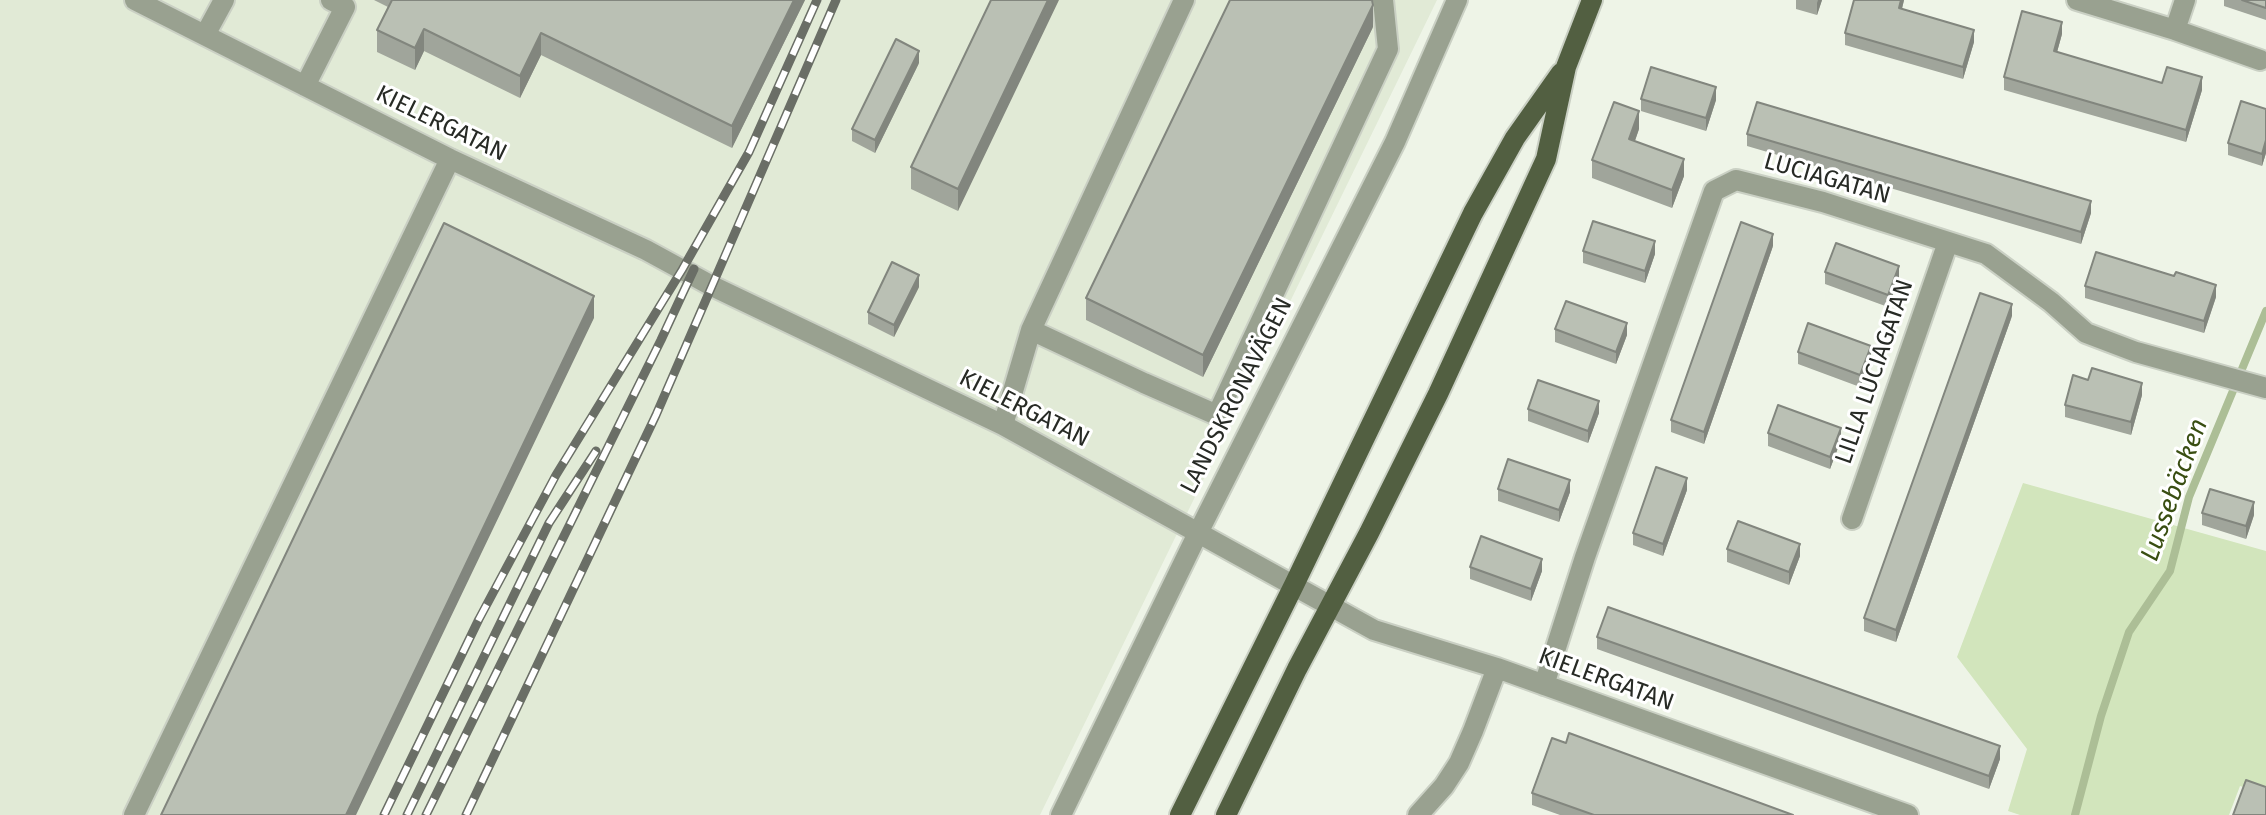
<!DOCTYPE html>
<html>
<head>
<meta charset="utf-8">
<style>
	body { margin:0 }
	canvas { display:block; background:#eef4e7 }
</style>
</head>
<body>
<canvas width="2266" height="815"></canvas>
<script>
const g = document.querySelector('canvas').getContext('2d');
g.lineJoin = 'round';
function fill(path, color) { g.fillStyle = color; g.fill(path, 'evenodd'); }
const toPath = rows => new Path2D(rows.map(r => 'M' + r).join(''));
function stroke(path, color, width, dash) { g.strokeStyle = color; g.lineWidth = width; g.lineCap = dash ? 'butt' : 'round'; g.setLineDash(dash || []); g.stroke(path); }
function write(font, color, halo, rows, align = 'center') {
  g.font = font + ' "Fira Sans",sans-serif'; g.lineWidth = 6; g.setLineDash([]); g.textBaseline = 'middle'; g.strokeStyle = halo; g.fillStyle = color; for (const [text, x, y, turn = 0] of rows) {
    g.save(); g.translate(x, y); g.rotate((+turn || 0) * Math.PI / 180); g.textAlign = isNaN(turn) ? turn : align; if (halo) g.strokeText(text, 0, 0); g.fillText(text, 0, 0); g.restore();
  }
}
const built = toPath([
	[0,0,1437,0,1040,815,0,815]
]);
const green = toPath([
	[2023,483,2266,551,2266,794,2240,786,2229,815,2020,815,2008,811,2027,749,1957,657]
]);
const stream = toPath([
	[2075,815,2101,716,2129,632,2170,571,2189,497,2266,311]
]);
const minor = toPath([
	[135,0,450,159,646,250,712,286,1003,425,1374,630,1497,668,1908,815],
	[2077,0,2175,30,2260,60],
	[2175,30,2185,0],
	[205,35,224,0],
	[305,86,345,7,331,0],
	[1031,330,1144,383,1217,415,1388,49,1383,0],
	[1003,425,1031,330,1184,0],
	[1852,519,1948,242],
	[1544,685,1585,557,1714,191,1736,180,1823,202,1986,254,2051,302,2086,333,2136,352,2266,388],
	[134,815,450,159],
	[1061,815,1198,533,1395,142,1457,0],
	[1418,815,1444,786,1459,763,1473,731,1497,668]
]);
const major = toPath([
	[1180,815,1294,585,1473,213,1515,138,1561,73],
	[1226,815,1297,669,1369,533,1438,394,1546,159,1566,67,1592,0]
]);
const rail = toPath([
	[384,815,479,619,556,475,682,270,749,152,817,0],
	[407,815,549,523,596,451],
	[426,815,661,340,694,269],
	[466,815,656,415,836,0]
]);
const wall = toPath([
	[374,0,805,0,732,148,541,55,520,98,424,51,415,70,377,52,377,30,388,7],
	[991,0,958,211,911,189,911,167],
	[1796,0,1822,0,1817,15,1796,9],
	[1904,0,1902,9,1974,42,1963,79,1845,45,1845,33,1878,1],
	[2224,0,2266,0,2266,20,2224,6],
	[1373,27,1203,377,1086,320,1086,298],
	[2062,34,2057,52,2162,83,2202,90,2186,142,2004,90,2004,77],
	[919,63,875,153,852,141,852,129],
	[1641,99,1716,100,1706,131,1641,111],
	[2266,109,2266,153,2262,166,2228,155,2228,143],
	[1639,129,1635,141,1684,176,1672,208,1592,178,1592,160],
	[1747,134,2091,213,2081,244,1747,146],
	[1773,246,1704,444,1671,432,1671,420],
	[1583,251,1655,254,1645,283,1583,263],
	[1825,272,1899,279,1888,307,1825,284],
	[2174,276,2216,297,2204,333,2085,298,2085,286],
	[919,287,894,337,868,324,868,312],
	[2012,316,1896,642,1864,631,1864,618],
	[1555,329,1627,335,1616,364,1555,342],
	[1798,352,1871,358,1860,387,1798,364],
	[2142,395,2131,435,2065,417,2065,405],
	[1528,409,1599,413,1588,443,1528,421],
	[1768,433,1841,440,1830,469,1768,446],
	[1498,489,1570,492,1559,522,1498,501],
	[1687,490,1663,556,1633,545,1633,533],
	[2202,513,2254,515,2246,539,2202,525],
	[1727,549,1800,556,1789,585,1727,562],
	[1470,567,1542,571,1531,601,1470,579],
	[1597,637,2000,759,1989,789,1597,649],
	[1566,743,1793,815,1560,815,1532,805,1532,793]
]);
const shadedWall = toPath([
	[794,0,805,0,732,148,732,126],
	[1048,0,1059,0,958,211,958,189],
	[1818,0,1822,0,1817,15,1817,3],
	[1901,0,1904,0,1899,20,1899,8],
	[1373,5,1373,27,1203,377,1203,355],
	[2062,22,2062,34,2054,63,2054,51],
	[424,29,424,51,415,70,415,48],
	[1974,30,1974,42,1963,79,1963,67],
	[541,33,541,55,520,98,520,76],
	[919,51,919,63,875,153,875,140],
	[2202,77,2202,90,2186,142,2186,130],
	[1716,87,1716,100,1706,131,1706,118],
	[1639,111,1639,129,1629,157,1629,139],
	[2266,140,2266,153,2262,166,2262,154],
	[1684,159,1684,176,1672,208,1672,190],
	[2091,201,2091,213,2081,244,2081,232],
	[1773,234,1773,246,1704,444,1704,432],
	[1655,241,1655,254,1645,283,1645,271],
	[1899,266,1899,279,1888,307,1888,295],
	[919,275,919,287,894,337,894,325],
	[2216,285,2216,297,2204,333,2204,321],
	[594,296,594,318,356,815,346,815],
	[2012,304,2012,316,1896,642,1896,630],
	[1627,323,1627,335,1616,364,1616,352],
	[1871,346,1871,358,1860,387,1860,375],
	[2142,383,2142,395,2131,435,2131,422],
	[1599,401,1599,413,1588,443,1588,431],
	[1841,428,1841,440,1830,469,1830,457],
	[1687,478,1687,490,1663,556,1663,544],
	[1570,480,1570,492,1559,522,1559,510],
	[2254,502,2254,515,2246,539,2246,526],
	[1800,544,1800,556,1789,585,1789,572],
	[1542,559,1542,571,1531,601,1531,589],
	[2000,746,2000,759,1989,789,1989,776]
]);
const building = toPath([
	[392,0,794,0,732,126,541,33,520,76,424,29,415,48,377,30,392,0],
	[991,0,1048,0,958,189,911,167,991,0],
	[1230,0,1372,0,1373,5,1203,355,1086,298,1230,0],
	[1854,0,1901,0,1899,8,1974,30,1963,67,1845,33,1854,0],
	[2242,0,2266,0,2266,8,2242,0],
	[2022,11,2062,22,2054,51,2162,83,2167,67,2202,77,2186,130,2004,77,2022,11],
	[896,39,919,51,875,140,852,129,896,39],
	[1651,67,1716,87,1706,118,1641,99,1651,67],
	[2241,101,2266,109,2266,140,2262,154,2228,143,2241,101],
	[1614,102,1639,111,1629,139,1684,159,1672,190,1592,160,1614,102],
	[1757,102,2091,201,2081,232,1747,134,1757,102],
	[1593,221,1655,241,1645,271,1583,251,1593,221],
	[1741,222,1773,234,1704,432,1671,420,1741,222],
	[444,223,594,296,346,815,161,815,444,223],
	[1836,243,1899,266,1888,295,1825,272,1836,243],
	[2096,252,2174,276,2176,272,2216,285,2204,321,2085,286,2096,252],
	[892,262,919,275,894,325,868,312,892,262],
	[1980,293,2012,304,1896,630,1864,618,1980,293],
	[1566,301,1627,323,1616,352,1555,329,1566,301],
	[1808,323,1871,346,1860,375,1798,352,1808,323],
	[2092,368,2142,383,2131,422,2065,405,2073,375,2088,380,2092,368],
	[1538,380,1599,401,1588,431,1528,409,1538,380],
	[1778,405,1841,428,1830,457,1768,433,1778,405],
	[1508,459,1570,480,1559,510,1498,489,1508,459],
	[1656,467,1687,478,1663,544,1633,533,1656,467],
	[2210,489,2254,502,2246,526,2202,513,2210,489],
	[1738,521,1800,544,1789,572,1727,549,1738,521],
	[1481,536,1542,559,1531,589,1470,567,1481,536],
	[1608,607,2000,746,1989,776,1597,637,1608,607],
	[1569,733,1793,815,1594,815,1532,793,1552,738,1566,743,1569,733],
	[2246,780,2266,787,2266,815,2233,815,2246,780]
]);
const streetNames = [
	["KIELERGATAN",441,124,26],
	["LUCIAGATAN",1827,179,16],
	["LILLA LUCIAGATAN",1875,372,-71],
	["LANDSKRONAVÄGEN",1237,396,-63],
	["KIELERGATAN",1024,409,27],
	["KIELERGATAN",1606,680,20]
];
const waterNames = [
	["Lussebäcken",2175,490,-70]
];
fill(built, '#e1ead6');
fill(green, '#d2e5bc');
stroke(stream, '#acbe96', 8);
stroke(minor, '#cad0c4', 24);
stroke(major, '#cad0c4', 24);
stroke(minor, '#99a190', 20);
stroke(major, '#525f41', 20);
stroke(rail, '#6a6e66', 9);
stroke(rail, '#fff', 6, [18]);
fill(wall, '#a0a59b');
fill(shadedWall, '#82867e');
fill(building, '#bac0b4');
stroke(building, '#82867e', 2);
write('24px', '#272a25', '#fff', streetNames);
write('italic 26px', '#394e12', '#fff', waterNames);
</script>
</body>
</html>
